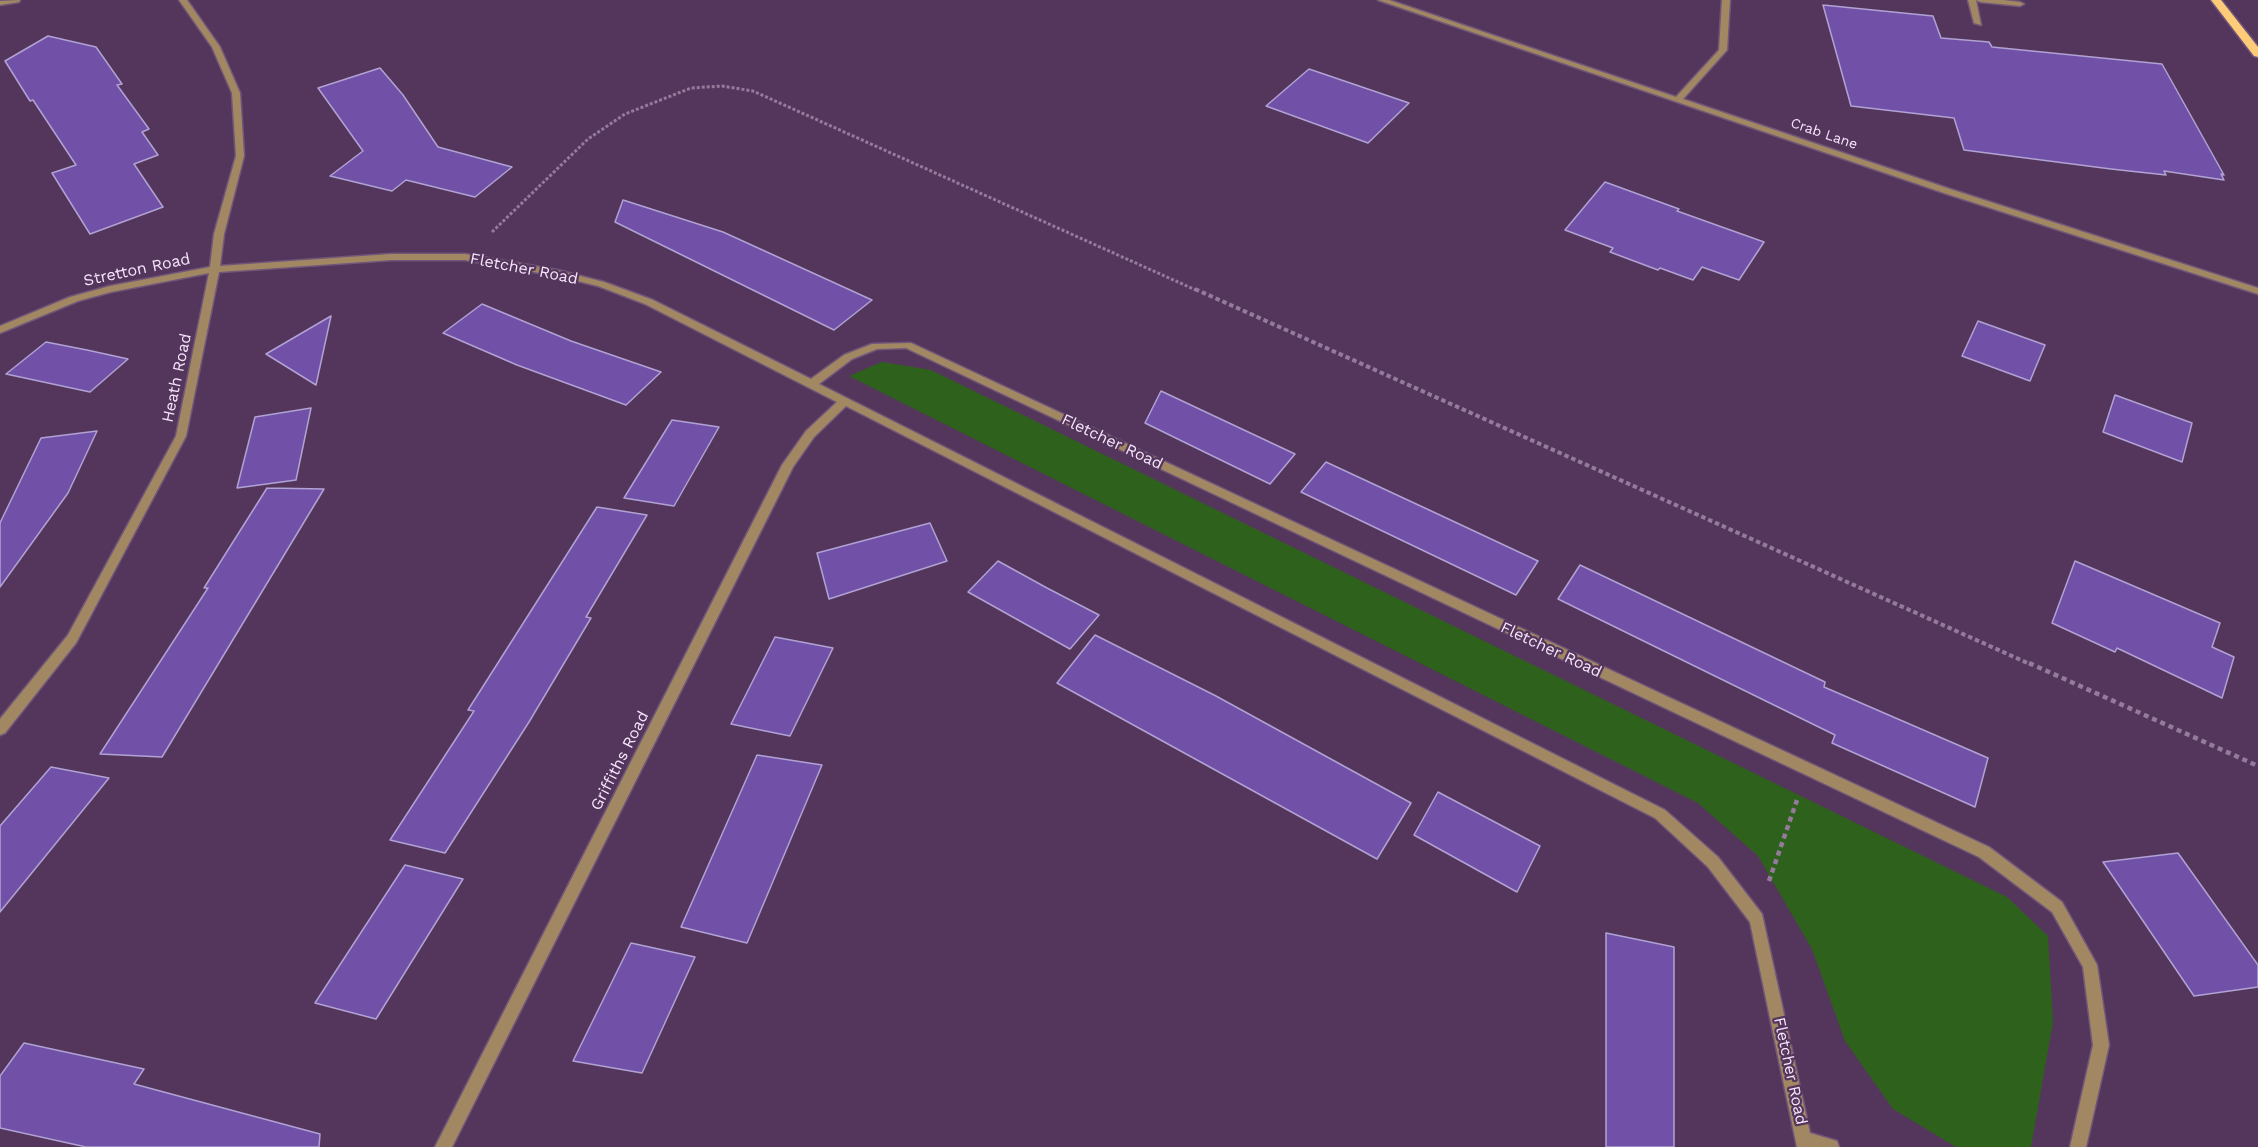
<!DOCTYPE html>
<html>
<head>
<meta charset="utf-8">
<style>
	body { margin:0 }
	canvas { display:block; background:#54365c }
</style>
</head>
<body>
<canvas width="2258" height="1147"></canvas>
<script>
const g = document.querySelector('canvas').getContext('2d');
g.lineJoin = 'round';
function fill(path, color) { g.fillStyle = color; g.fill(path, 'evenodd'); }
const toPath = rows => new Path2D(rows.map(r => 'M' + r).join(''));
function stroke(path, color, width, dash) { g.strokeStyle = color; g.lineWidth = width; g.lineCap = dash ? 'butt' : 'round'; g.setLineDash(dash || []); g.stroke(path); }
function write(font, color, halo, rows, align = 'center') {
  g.font = font + ' "Work Sans",sans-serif'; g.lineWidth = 4.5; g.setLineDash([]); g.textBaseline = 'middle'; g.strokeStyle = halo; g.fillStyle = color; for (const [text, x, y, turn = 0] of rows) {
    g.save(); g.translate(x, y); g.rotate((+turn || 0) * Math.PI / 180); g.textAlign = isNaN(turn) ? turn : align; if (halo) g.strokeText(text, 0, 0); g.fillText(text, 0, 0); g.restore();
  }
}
const green = toPath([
	[882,362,931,370,2007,897,2048,936,2053,1022,2031,1147,1956,1147,1893,1109,1845,1041,1812,949,1758,856,1698,803,849,376]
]);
const building = toPath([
	[1823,5,1933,16,1941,38,1989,42,1992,47,2162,64,2224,175,2221,174,2224,180,2164,171,2166,175,2111,169,1964,150,1954,118,1851,106,1823,5],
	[48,36,96,47,122,84,117,85,149,129,142,132,158,155,134,164,163,207,90,234,52,173,76,165,33,100,30,101,5,61,48,36],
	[380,68,403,95,438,147,512,167,475,197,406,180,392,191,330,176,363,151,318,88,380,68],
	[1309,69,1409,103,1368,143,1266,106,1309,69],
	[1605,182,1679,209,1677,211,1764,242,1739,280,1702,267,1693,280,1660,268,1658,270,1610,252,1613,248,1565,230,1605,182],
	[623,200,723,232,872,300,834,330,615,222,623,200],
	[482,304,571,341,661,372,626,405,517,365,443,333,482,304],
	[331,316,316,385,266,354,331,316],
	[1978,321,2045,345,2030,381,1962,356,1978,321],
	[46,342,87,350,128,359,90,392,6,374,46,342],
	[1161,391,1295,454,1270,484,1145,423,1161,391],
	[2115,395,2192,423,2182,462,2103,432,2115,395],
	[311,408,296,480,237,488,255,417,311,408],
	[672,420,719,427,674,506,624,498,672,420],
	[97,431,68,493,0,587,0,523,41,438,97,431],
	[1326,462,1442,516,1538,561,1516,595,1301,492,1326,462],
	[267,488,324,489,162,757,100,754,208,588,204,588,267,488],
	[597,507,647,515,586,617,591,618,529,722,445,853,390,840,474,711,468,710,597,507],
	[930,523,947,561,829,599,817,553,930,523],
	[998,561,1047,588,1099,615,1070,649,968,592,998,561],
	[2075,561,2220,623,2212,647,2234,657,2222,698,2117,648,2115,652,2052,623,2075,561],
	[1580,565,1825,682,1824,687,1988,758,1975,807,1832,743,1835,735,1558,599,1580,565],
	[1095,635,1216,696,1411,803,1377,859,1057,683,1095,635],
	[775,637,833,648,790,736,731,724,775,637],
	[757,755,822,765,747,943,681,927,757,755],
	[51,767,109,778,0,912,0,826,51,767],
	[1438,792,1540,846,1517,892,1414,835,1438,792],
	[2178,853,2258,965,2258,987,2194,996,2103,862,2178,853],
	[405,865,463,879,376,1019,315,1003,405,865],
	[1606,933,1674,947,1674,1147,1606,1147,1606,933],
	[631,943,695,957,642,1073,573,1061,631,943],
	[24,1043,144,1069,134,1084,320,1134,319,1147,86,1147,0,1128,0,1076,24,1043]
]);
const pathFar2 = toPath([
	[492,232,588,139,625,114,691,88,722,86,753,91,1198,291]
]);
const pathFar1 = toPath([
	[1195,289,2032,665]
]);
const path = toPath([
	[2029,663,2258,766],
	[1769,881,1797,800]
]);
const minor = toPath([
	[20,0,19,2,0,5,0,1,20,0],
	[179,0,187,0,220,47,240,93,244,156,224,234,220,266,391,254,465,254,557,270,604,282,653,300,811,379,844,355,872,344,911,343,1989,847,2062,902,2097,965,2109,1045,2086,1147,2070,1147,2093,1045,2083,967,2052,912,1979,857,906,348,877,349,852,359,819,384,1665,810,1718,857,1762,914,1810,1133,1837,1141,1839,1147,1797,1147,1750,922,1708,867,1655,818,846,406,814,437,793,467,452,1147,435,1147,782,465,806,431,837,402,645,304,598,286,557,276,465,260,391,260,219,272,186,436,76,643,5,733,0,735,0,719,68,635,176,436,209,273,111,292,78,301,0,333,0,326,70,297,110,286,210,267,214,234,236,156,232,93,212,47,179,0],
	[1378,0,1389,0,1676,97,1719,50,1722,0,1730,0,1727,50,1683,99,1953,190,2258,288,2258,294,1947,194,1378,0],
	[1968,0,1976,0,1981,25,1974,23,1968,0],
	[1976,0,2003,0,2020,2,2024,4,2020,6,1980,2,1976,0]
]);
const primary = toPath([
	[2211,0,2221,0,2258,47,2258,57,2254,56,2211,0]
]);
const farStreetnames = [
	["Crab Lane",1824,134,19]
];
const streetNames = [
	["Fletcher Road",524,269,11],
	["Stretton Road",137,270,-12],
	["Heath Road",177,378,-78],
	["Fletcher Road",1112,442,25],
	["Fletcher Road",1551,650,25],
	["Griffiths Road",620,761,-63],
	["Fletcher Road",1790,1071,78]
];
fill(green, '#2e611b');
fill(building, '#7150a8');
stroke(building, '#b1a2d4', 1.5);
stroke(minor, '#715679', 3);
stroke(primary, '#715679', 3);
stroke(pathFar2, '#947b9b', 3, [3, 2]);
stroke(pathFar1, '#947b9b', 4, [4.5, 3]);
stroke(path, '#947b9b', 4.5, [5, 4]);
fill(minor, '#a18862');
fill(primary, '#fecb78');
write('14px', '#f6e5fc', '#54365c', farStreetnames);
write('16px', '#f6e5fc', '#54365c', streetNames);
</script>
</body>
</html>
